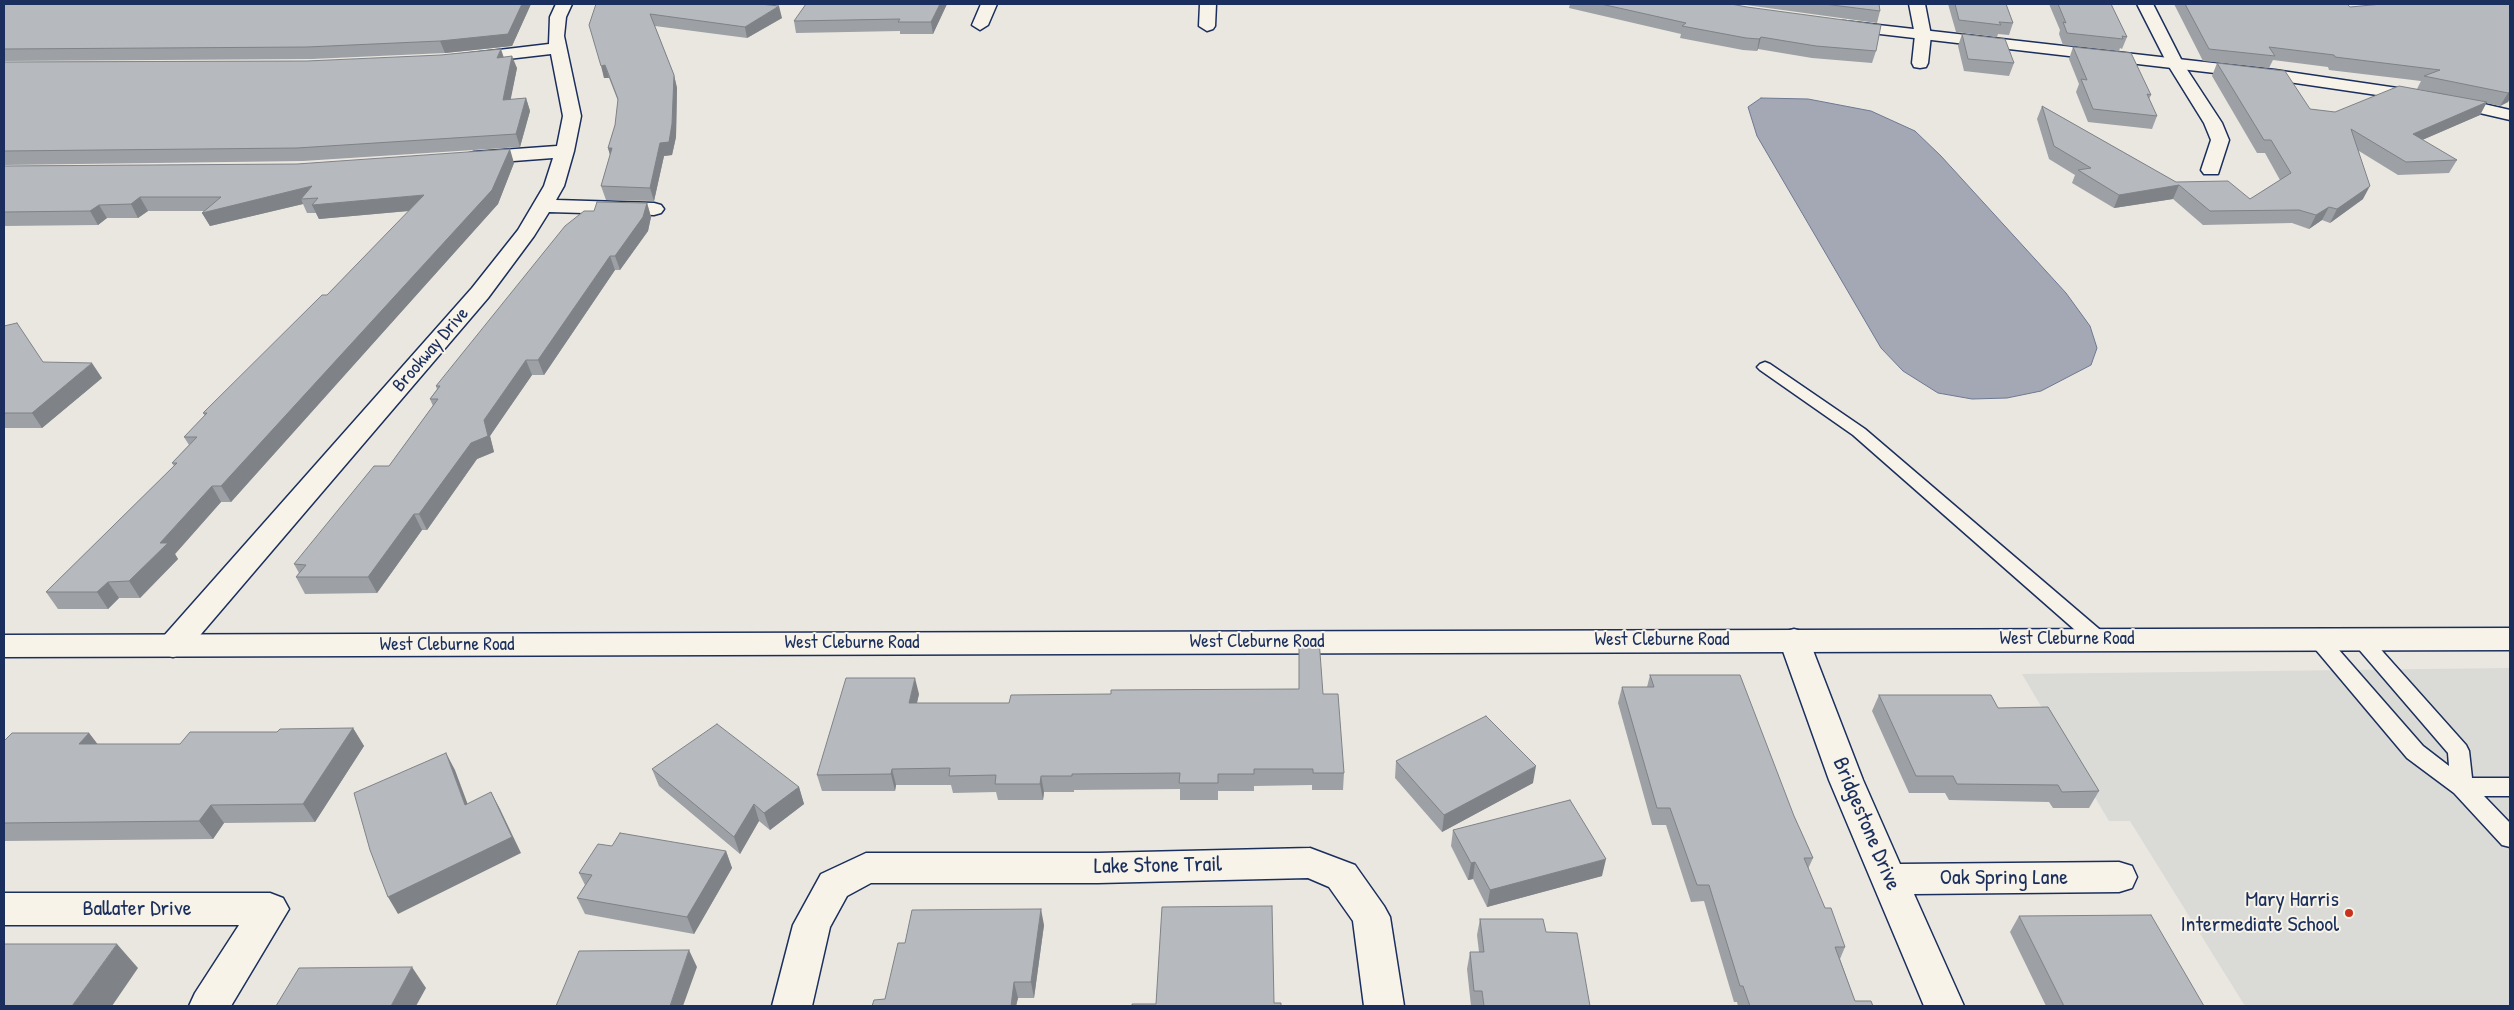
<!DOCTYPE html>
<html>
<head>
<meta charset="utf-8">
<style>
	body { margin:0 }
	#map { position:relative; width:2514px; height:1010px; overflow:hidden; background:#eae7e0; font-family:"Patrick Hand",sans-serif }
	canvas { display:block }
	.frame { position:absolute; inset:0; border:5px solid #1b2f5e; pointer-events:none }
</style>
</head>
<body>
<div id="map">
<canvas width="2514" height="1010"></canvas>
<div class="frame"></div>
</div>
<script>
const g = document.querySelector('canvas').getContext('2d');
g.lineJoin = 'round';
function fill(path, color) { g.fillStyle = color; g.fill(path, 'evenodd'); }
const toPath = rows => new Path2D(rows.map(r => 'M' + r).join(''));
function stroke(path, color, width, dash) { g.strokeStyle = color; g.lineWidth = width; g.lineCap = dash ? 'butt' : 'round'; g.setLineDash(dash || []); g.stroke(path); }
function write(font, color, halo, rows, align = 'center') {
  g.font = font + ' "Patrick Hand",sans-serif'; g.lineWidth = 4; g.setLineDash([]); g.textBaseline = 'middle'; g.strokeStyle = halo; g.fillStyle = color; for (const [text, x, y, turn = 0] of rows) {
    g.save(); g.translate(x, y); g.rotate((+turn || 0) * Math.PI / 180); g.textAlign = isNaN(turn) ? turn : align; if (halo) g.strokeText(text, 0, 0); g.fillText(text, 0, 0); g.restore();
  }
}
const built = toPath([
	[2510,668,2510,1006,2245,1006,2130,821,2109,821,2022,674]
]);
const water = toPath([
	[1761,98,1808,99,1871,111,1915,131,1941,156,2066,293,2090,326,2097,348,2091,365,2041,391,2007,398,1972,399,1938,393,1903,371,1881,348,1757,136,1748,107,1761,98]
]);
const service = toPath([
	[1765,362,1770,364,1865,429,2105,634,2108,639,2105,644,2098,646,2091,644,1853,435,1760,370,1757,367,1760,364,1765,362],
	[2318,632,2325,634,2423,746,2449,766,2448,753,2350,639,2353,634,2360,632,2367,634,2466,745,2469,751,2472,778,2510,778,2510,796,2484,796,2510,823,2510,847,2502,845,2454,793,2407,758,2311,644,2308,639,2311,634,2318,632]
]);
const minor = toPath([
	[556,4,572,4,566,17,564,36,581,116,574,151,564,186,556,200,654,203,661,205,664,209,661,213,654,215,549,212,534,236,488,298,184,654,173,657,162,654,158,646,162,638,472,288,518,230,544,186,553,158,474,164,467,162,464,158,467,154,474,152,557,146,563,116,551,54,465,64,459,63,457,59,459,55,465,54,549,44,550,17,556,4],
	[981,4,997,4,988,25,980,30,972,25,981,4],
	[1200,4,1216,4,1215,26,1213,29,1207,31,1199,26,1200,4],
	[1909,4,1925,4,1931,35,1928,63,1926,67,1920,68,1914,67,1912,63,1915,35,1909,4],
	[2137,4,2153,4,2184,65,2222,123,2229,140,2218,174,2204,174,2201,170,2211,140,2204,123,2168,65,2137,4],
	[1794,629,1805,632,1809,640,1863,780,1900,864,2119,862,2132,866,2137,877,2132,888,2119,892,1914,894,1964,1006,1924,1006,1829,780,1779,640,1783,632,1794,629],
	[1310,848,1355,865,1384,906,1390,917,1404,1006,1364,1006,1353,921,1329,887,1308,878,1098,883,871,883,847,896,830,927,812,1006,772,1006,793,925,821,874,866,853,1098,853,1310,848],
	[4,893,270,893,283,898,289,909,231,1006,189,1006,195,993,239,925,4,925,4,893]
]);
const tertiary = toPath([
	[1843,21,2275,70,2445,95,2510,110,2510,120,2445,105,2275,80,1837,29,1835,26,1837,23,1843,21],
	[2510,628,2510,650,4,657,4,635,2510,628]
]);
const wall = toPath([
	[4,4,531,4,512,46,445,53,312,59,4,61],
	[596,4,782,18,747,38,655,26,674,75,677,88,676,137,672,155,664,156,654,201,606,200,601,186,610,155,608,148,615,125,618,101,609,78,604,78],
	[947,4,933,34,900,34,900,31,796,33,794,21],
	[1570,4,1731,4,1876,51,1872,63,1812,58,1758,49,1757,51,1743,50,1680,38,1681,34,1569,8],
	[1739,4,1879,4,1880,11,1877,23],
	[1948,4,2006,4,2013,23,2009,35,1998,34,1997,37,1956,32],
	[2049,4,2111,4,2127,37,2122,49,2120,48,2119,51,2063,45,2059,34,2060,30],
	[2174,4,2347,4,2350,7,2510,4,2510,98,2508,102,2500,106,2486,103,2480,115,2422,140,2457,160,2449,173,2398,175,2359,151,2363,199,2330,223,2322,220,2309,229,2292,223,2203,225,2173,199,2114,208,2072,183,2075,175,2049,159,2037,119,2042,106,2176,182,2250,199,2280,180,2265,153,2257,153,2212,76,2217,63,2310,109,2335,112,2448,95,2417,89,2421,81,2329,70,2328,67,2273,60,2269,68,2203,61],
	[1962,34,2014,63,2009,76,1964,71,1958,46],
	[2073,47,2151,95,2149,99,2157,116,2152,129,2088,122,2076,92,2079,84,2069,59],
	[504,57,517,68,510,100,526,98,530,111,520,147,303,161,4,165,4,62,307,61],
	[514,163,498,204,231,502,221,502,175,554,178,559,140,598,119,598,108,609,58,609,46,592,174,466,172,463,189,445,184,437,205,416,203,413,327,295,409,211,319,219,316,213,307,213,303,204,210,226,202,213,204,211,148,211,138,218,107,218,98,225,4,226,4,166],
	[647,203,651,217,648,231,620,270,615,270,544,375,532,375,502,418,490,436,494,452,477,459,427,530,422,530,377,593,305,594,296,577,299,573,294,564,389,466,433,406,430,399,437,389,436,386,594,211],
	[4,326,43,362,102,378,42,428,4,428],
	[1299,639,1323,694,1344,773,1343,790,1312,790,1312,785,1254,786,1254,791,1218,791,1218,800,1180,800,1180,789,1074,790,1074,792,1044,792,1043,800,998,800,996,792,953,793,951,785,896,785,895,791,822,791,817,775,919,694,917,703,1009,703,1111,694,1299,689],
	[1650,675,1794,816,1813,858,1808,869,1825,908,1845,947,1840,959,1855,1001,1873,1006,1738,1006,1737,1002,1734,1002,1704,901,1691,902,1666,825,1652,825,1618,703,1622,687,1647,687],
	[1879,695,1998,708,2099,791,2089,808,2053,808,2049,802,1949,800,1945,793,1909,793,1872,711],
	[353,728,364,746,315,822,224,823,213,839,4,841,4,741,89,733,97,744,180,744],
	[1396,761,1533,783,1442,832,1395,778],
	[652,769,799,787,804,804,770,830,759,821,740,854,659,786],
	[1453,830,1602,876,1487,907,1473,879,1468,880,1451,846],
	[612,846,726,851,732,868,694,934,585,914,577,898,585,885,579,873],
	[2019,916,2204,1006,2046,1006,2010,932],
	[1480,919,1546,932,1590,1006,1471,1006,1467,969,1470,952,1479,952,1477,935],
	[1044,925,1034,998,1018,998,1016,1006,872,1006,885,999,905,943]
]);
const shadedWall = toPath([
	[522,4,531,4,512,46,445,53,440,41],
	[940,4,947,4,933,34,931,22],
	[779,6,782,18,747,38,745,27],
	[1761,37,1758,49,1757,51,1759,39],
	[501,49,505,61,497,58],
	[512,56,517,68,508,113,503,100],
	[605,65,609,78,604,78,601,66],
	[674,75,677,88,676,137,672,155,664,156,654,201,650,188],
	[2510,92,2510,98,2508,102,2500,106,2508,93],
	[526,98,530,111,520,147,516,134],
	[2487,102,2480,115,2406,147,2413,134],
	[608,148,612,148,612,161],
	[510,149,514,163,498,204,231,502,221,486],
	[2179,185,2173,199,2114,208,2119,195],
	[312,186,301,199,303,204,210,226,202,213],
	[2370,186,2363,199,2330,223,2337,209],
	[424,195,430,209,319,219,312,205],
	[140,197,148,211,138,218,131,204],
	[647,203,651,217,648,231,620,270,615,256],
	[99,205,107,218,98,225,90,211],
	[2329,207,2322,220,2309,229,2316,215],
	[610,256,615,270,544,375,538,360],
	[526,360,532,375,490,436,494,452,477,459,427,530,419,514],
	[92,363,102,378,42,428,32,413],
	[212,486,221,502,175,554,178,559,140,598,129,581,160,543],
	[414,514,422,530,377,593,368,577],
	[108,582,119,598,108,609,97,592],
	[915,678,919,694,913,719,909,703],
	[353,728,364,746,315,822,303,804],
	[89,733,103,751,79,744],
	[446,753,455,770,474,821,465,805],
	[1536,766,1533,783,1442,832,1444,815],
	[892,769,896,785,895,791,891,774],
	[1041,776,1044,792,1043,800,1040,784],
	[799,787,804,804,770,830,764,813],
	[491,792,500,809,521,853,398,914,388,897],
	[754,804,759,821,740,854,734,837],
	[211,805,224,823,213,839,199,821],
	[726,851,732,868,694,934,687,917],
	[1606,859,1602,876,1487,907,1490,890],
	[1475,862,1473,879,1468,880,1471,863],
	[1041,909,1044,925,1034,998,1031,982],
	[117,944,138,968,112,1006,72,1006],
	[689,950,697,967,683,1006,670,1006],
	[412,967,426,988,416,1006,391,1006],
	[1014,982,1018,998,1016,1006,1011,1006]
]);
const building = toPath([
	[4,4,522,4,508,34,440,41,307,47,4,49,4,4],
	[596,4,760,4,779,6,745,27,650,14,674,75,672,124,669,142,660,143,650,188,601,186,612,148,608,148,615,125,618,99,605,65,601,66,589,25,596,4],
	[806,4,940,4,931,22,898,22,900,19,794,21,806,4],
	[1601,4,1731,4,1747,7,1881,25,1876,51,1816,46,1761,37,1759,39,1746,38,1682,26,1686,23,1601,4],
	[1824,4,1879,4,1880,11,1824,4],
	[1955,4,2006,4,2013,23,1999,22,2001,25,1959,20,1955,4],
	[2058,4,2111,4,2127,37,2122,36,2123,39,2067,33,2063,22,2066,23,2058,4],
	[2185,4,2347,4,2350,7,2382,4,2510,4,2510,92,2508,93,2424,76,2440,70,2335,57,2334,55,2269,47,2275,56,2209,49,2185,4],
	[1962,34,2005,39,2014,63,1968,59,1962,34],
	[2073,47,2131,53,2151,95,2147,94,2157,116,2093,109,2081,79,2087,80,2073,47],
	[501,49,497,58,512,56,503,100,526,98,516,134,297,148,4,151,4,62,307,61,441,55,501,49],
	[2217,63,2285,71,2310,109,2335,112,2399,86,2487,102,2413,134,2457,160,2406,162,2351,129,2370,186,2337,209,2329,207,2316,215,2299,210,2210,211,2179,185,2119,195,2078,170,2091,168,2054,146,2042,106,2176,182,2228,181,2250,199,2291,173,2271,140,2264,140,2217,63],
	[510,149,492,190,221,486,212,486,160,543,168,543,129,581,108,582,97,592,46,592,177,463,172,463,197,437,184,437,207,413,203,413,322,295,327,295,424,195,312,205,318,198,301,199,312,186,202,213,221,197,140,197,131,204,99,205,90,211,4,212,4,166,297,164,510,149],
	[597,202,647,203,643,217,615,256,610,256,538,360,526,360,496,403,484,420,488,436,471,443,419,514,414,514,368,577,296,577,306,565,294,564,374,466,389,466,438,399,430,399,440,386,436,386,565,226,584,211,594,211,597,202],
	[17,323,43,362,92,363,32,413,4,413,4,326,17,323],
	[1299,639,1319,639,1323,694,1338,694,1344,773,1313,773,1313,769,1254,769,1254,774,1218,774,1218,783,1179,783,1180,773,1072,774,1072,776,1041,776,1040,784,995,784,996,775,949,776,950,768,892,769,891,774,817,775,846,678,915,678,909,703,1009,703,1011,695,1111,694,1111,690,1299,689,1299,639],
	[1650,675,1740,675,1794,816,1813,858,1804,858,1825,908,1831,908,1845,947,1835,947,1855,1001,1871,1001,1873,1006,1750,1006,1743,986,1740,986,1709,885,1697,885,1670,808,1657,808,1622,687,1654,687,1650,675],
	[1879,695,1991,695,1998,708,2048,707,2099,791,2062,792,2058,785,1957,784,1953,776,1916,776,1879,695],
	[1486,716,1536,766,1444,815,1396,761,1486,716],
	[717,724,799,787,764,813,754,804,734,837,652,769,717,724],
	[353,728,303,804,211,805,199,821,4,823,4,741,12,733,89,733,79,744,180,744,190,732,277,732,280,729,353,728],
	[446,753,465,805,491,792,512,837,388,897,370,850,354,793,446,753],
	[1570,800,1606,859,1490,890,1475,862,1471,863,1453,830,1570,800],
	[620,833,726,851,687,917,577,898,592,875,579,873,598,844,612,846,620,833],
	[1272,906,1274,1003,1281,1003,1281,1006,1132,1006,1132,1004,1156,1004,1162,907,1272,906],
	[1041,909,1031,982,1014,982,1011,1006,872,1006,874,1000,885,999,898,943,905,943,912,910,1041,909],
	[2151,915,2204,1006,2064,1006,2019,916,2151,915],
	[1480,919,1543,919,1546,932,1577,933,1590,1006,1484,1006,1482,991,1474,991,1470,952,1484,952,1480,919],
	[4,944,117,944,72,1006,4,1006,4,944],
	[689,950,670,1006,556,1006,579,951,689,950],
	[412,967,391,1006,276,1006,299,968,412,967]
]);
const markers = [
	[2349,913,5,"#c8321e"]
];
const streetNames = [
	["Brookway Drive",431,350,-49],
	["West Cleburne Road",2067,639],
	["West Cleburne Road",1662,640],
	["West Cleburne Road",1257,642],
	["West Cleburne Road",852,643],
	["West Cleburne Road",447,645]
];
const nearStreetnames = [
	["Bridgestone Drive",1866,824,67],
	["Lake Stone Trail",1158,866,-1],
	["Oak Spring Lane",2004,878],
	["Ballater Drive",137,909]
];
const nearPoinames = [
	["Mary Harris",2339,900],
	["Intermediate School",2339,925]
];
fill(built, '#dadad6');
fill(water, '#a3a8b4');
stroke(water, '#6d7892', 1);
stroke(service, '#1b2f5e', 3);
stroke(minor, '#1b2f5e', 3);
stroke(tertiary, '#1b2f5e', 3);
fill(service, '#f7f3e8');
fill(minor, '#f7f3e8');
fill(tertiary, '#f7f3e8');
fill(wall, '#9da0a4');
fill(shadedWall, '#7f8286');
fill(building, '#b6babf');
stroke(building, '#7f8286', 1);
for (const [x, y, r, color] of markers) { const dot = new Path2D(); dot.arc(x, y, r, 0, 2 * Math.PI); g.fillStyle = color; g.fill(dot); stroke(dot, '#f7f3e8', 2); }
write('19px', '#1b2f5e', '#f7f3e8', streetNames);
write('22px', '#1b2f5e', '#f7f3e8', nearStreetnames);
write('22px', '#1b2f5e', '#f7f3e8', nearPoinames, 'right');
</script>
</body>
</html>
